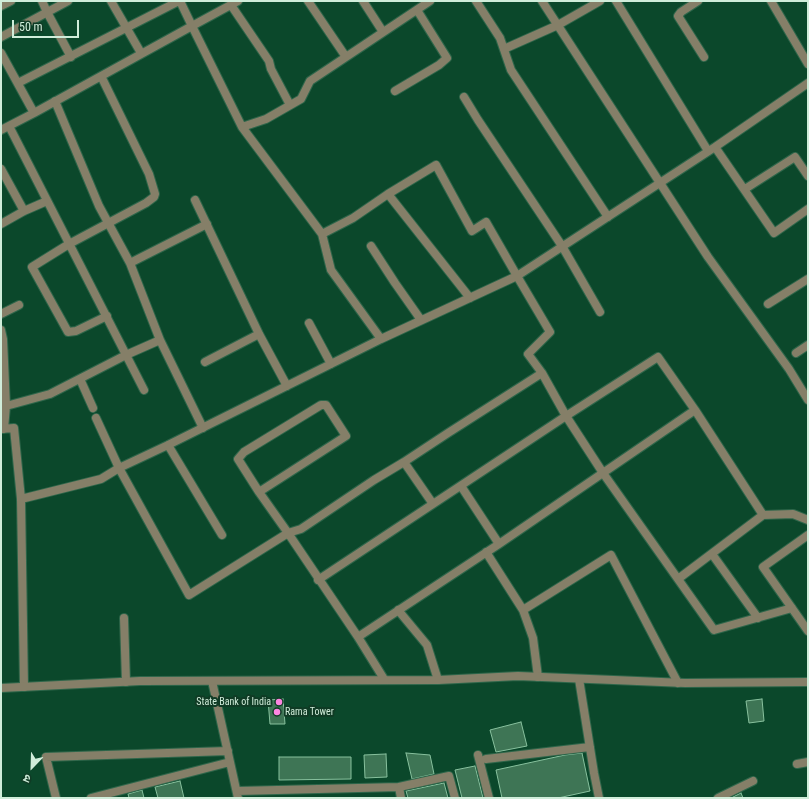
<!DOCTYPE html>
<html>
<head>
<meta charset="utf-8">
<style>
	body { margin:0 }
	#map { position:relative; width:809px; height:799px; overflow:hidden; background:#0b482b; font-family:"Roboto Condensed","Noto Sans Devanagari",sans-serif }
	canvas { display:block }
	.frame { position:absolute; inset:0; border:2px solid #d0edda; pointer-events:none }
	.north { position:absolute; left:12px; top:747px; width:40px; height:40px; -webkit-text-stroke:3px #103b25; paint-order:stroke; rotate:203deg; font-size:11px; font-weight:700; line-height:16px; text-align:center; color:#d0edda }
	.north::after { content:''; display:block; margin:auto; width:14px; height:18px; background:#d0edda; clip-path:polygon(50% 0,100% 100%,50% 72%,0 100%) }
	.scale { position:absolute; left:12px; top:20px; width:67px; height:18px; box-sizing:border-box; border:2px solid #d0edda; border-top:0; padding-left:5px; font-size:12px; line-height:14px; white-space:nowrap; color:#d0edda; -webkit-text-stroke:3px #103b25; paint-order:stroke }
</style>
</head>
<body>
<div id="map">
<canvas width="809" height="799"></canvas>
<div class="frame"></div>
<div class="north">उ</div>
<div class="scale">50 m</div>
</div>
<script>
const g = document.querySelector('canvas').getContext('2d');
g.lineJoin = 'round';
function fill(path, color) { g.fillStyle = color; g.fill(path, 'evenodd'); }
const toPath = rows => new Path2D(rows.map(r => 'M' + r).join(''));
function stroke(path, color, width, dash) { g.strokeStyle = color; g.lineWidth = width; g.lineCap = dash ? 'butt' : 'round'; g.setLineDash(dash || []); g.stroke(path); }
function write(font, color, halo, rows, align = 'center') {
  g.font = font + ' "Roboto Condensed",sans-serif'; g.lineWidth = 4; g.setLineDash([]); g.textBaseline = 'middle'; g.strokeStyle = halo; g.fillStyle = color; for (const [text, x, y, turn = 0] of rows) {
    g.save(); g.translate(x, y); g.rotate((+turn || 0) * Math.PI / 180); g.textAlign = isNaN(turn) ? turn : align; if (halo) g.strokeText(text, 0, 0); g.fillText(text, 0, 0); g.restore();
  }
}
const building = toPath([
	[283,699,285,724,270,724,268,700,283,699],
	[762,699,764,721,749,723,746,701,762,699],
	[521,722,527,746,496,752,490,730,521,722],
	[406,753,430,755,434,774,412,779,406,753],
	[582,753,590,791,558,798,502,798,496,770,565,755,582,753],
	[386,754,387,777,365,778,364,755,386,754],
	[279,757,351,757,351,779,279,780,279,757],
	[475,766,483,798,462,798,455,770,475,766],
	[180,781,184,798,158,798,155,787,180,781],
	[444,783,448,798,408,798,406,791,444,783],
	[142,790,144,798,129,798,128,794,142,790],
	[741,793,743,798,731,798,741,793]
]);
const minor = toPath([
	[42,1,47,12,71,57],
	[111,1,141,53],
	[308,1,346,57],
	[363,1,383,32],
	[476,1,500,38,511,70,608,217],
	[542,1,708,257,789,369,808,400],
	[616,1,708,151],
	[698,1,681,12,678,16,704,57],
	[771,1,808,64],
	[231,5,269,61,271,69,290,105],
	[1,6,11,1],
	[1,37,68,1],
	[504,49,558,25,600,1],
	[1,53,34,113,192,26,180,1],
	[101,76,149,174,155,194,154,197,146,203,69,244,32,267,68,332,76,331,107,316],
	[18,83,179,1],
	[395,91,439,65,447,58,417,10],
	[464,97,478,120,562,246,600,312],
	[55,101,99,206,130,263,160,340],
	[9,126,144,390],
	[242,127,266,119,301,99,310,81,430,1],
	[1,130,34,113],
	[715,147,774,233,808,209],
	[1,169,24,211],
	[745,189,795,157,808,176],
	[388,194,470,298],
	[195,200,259,334,287,386],
	[1,224,24,211,47,201],
	[322,234,331,270,381,339],
	[371,246,395,283,421,320],
	[130,263,207,224],
	[768,304,808,279],
	[1,314,19,305],
	[309,323,331,364],
	[1,330,3,339,6,406],
	[796,353,808,345],
	[205,362,259,334],
	[80,379,93,408],
	[96,418,119,468,189,595,288,533,358,637,384,679],
	[1,429,14,428,21,499],
	[4,429,6,406,50,394,126,355,160,340,203,428],
	[168,445,222,535],
	[404,462,433,504],
	[461,486,499,544],
	[259,492,346,436,326,405,321,405,244,452,238,459,259,492,288,533,301,529,374,480,404,462,448,433,542,373],
	[808,535,763,567,808,631],
	[486,552,523,610,533,638,538,677],
	[712,554,758,618],
	[678,579,763,515],
	[318,580,566,416,658,357,695,410,763,515,793,514,808,520],
	[792,608,714,630,603,473,566,416,542,373,528,354,550,332,517,276,715,147,808,83],
	[398,610,427,645,438,680],
	[523,610,611,555,678,683],
	[124,618,126,682],
	[358,637,499,544,695,410],
	[579,679,594,773,599,798],
	[212,681,238,798],
	[24,687,21,499,101,479,119,468,168,445,381,339,517,276,486,222,472,231,436,165,388,194,353,218,322,234,242,127,192,26,238,1],
	[478,755,489,798],
	[486,759,590,747],
	[797,764,808,762],
	[399,787,449,776,455,798],
	[237,791,399,787,401,798],
	[56,798,46,757,228,751],
	[91,798,230,762],
	[718,798,753,781]
]);
const tertiary = toPath([
	[1,688,140,681,438,680,518,676,685,683,808,682]
]);
const markers = [
	[279,702,4,"#fd86e1"],
	[277,712,4,"#fd86e1"]
];
const poiNames = [
	["State Bank of India",271,702],
	["Rama Tower",285,712,"left"]
];
fill(building, '#3e7555');
stroke(building, '#88c19e', 1);
stroke(minor, '#2e664a', 10);
stroke(tertiary, '#2e664a', 10);
stroke(minor, '#857f68', 8);
stroke(tertiary, '#857f68', 8);
for (const [x, y, r, color] of markers) { const dot = new Path2D(); dot.arc(x, y, r, 0, 2 * Math.PI); g.fillStyle = color; g.fill(dot); stroke(dot, '#103b25', 1.5); }
write('10px', '#d0edda', '#103b25', poiNames, 'right');
</script>
</body>
</html>
